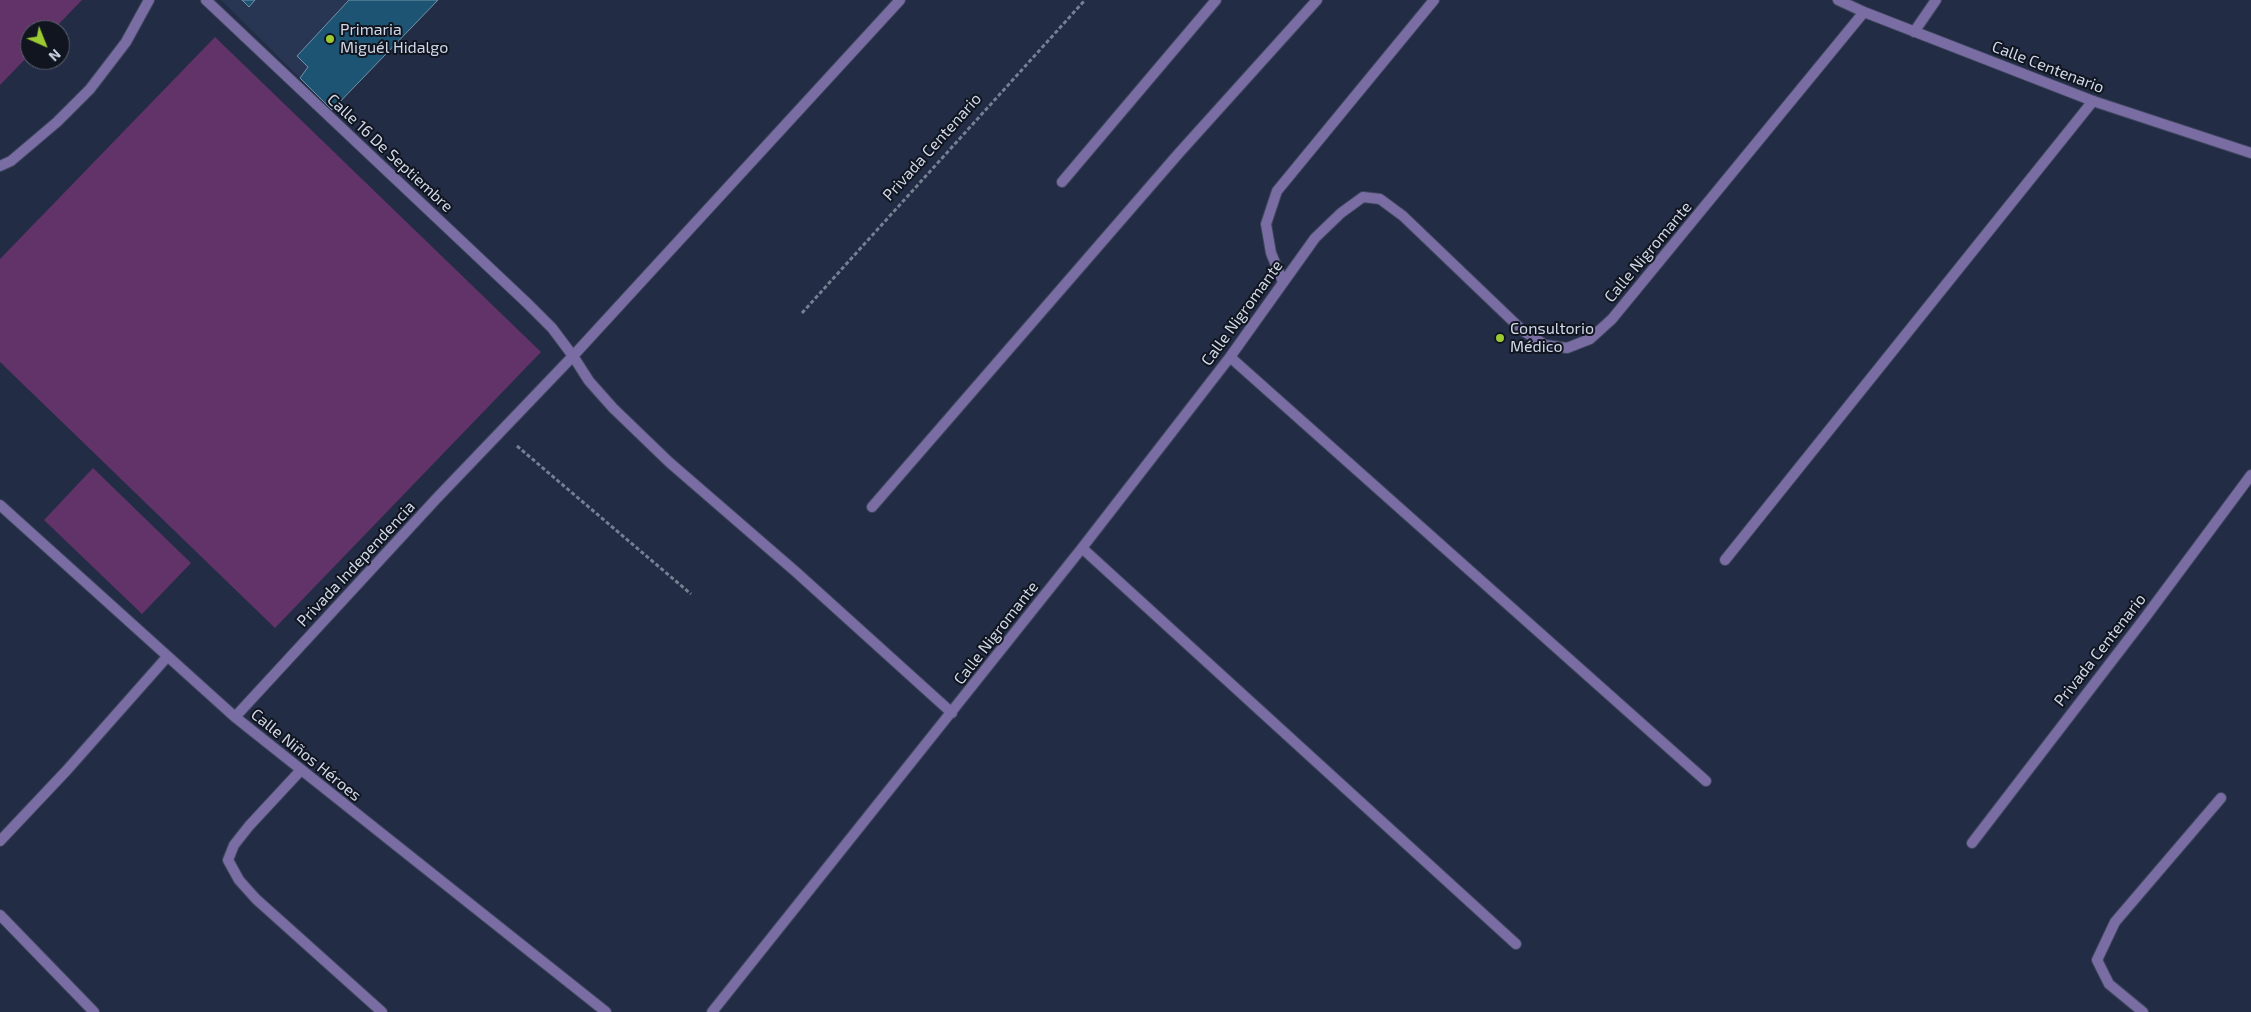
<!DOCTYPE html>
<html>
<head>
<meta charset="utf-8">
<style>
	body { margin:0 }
	#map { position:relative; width:2251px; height:1012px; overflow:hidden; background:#222c44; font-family:"Exo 2",sans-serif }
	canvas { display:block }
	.north { position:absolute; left:20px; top:20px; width:50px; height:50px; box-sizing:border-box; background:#101520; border:1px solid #5d6370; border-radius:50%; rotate:136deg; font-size:14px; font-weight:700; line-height:20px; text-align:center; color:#d0d7e7 }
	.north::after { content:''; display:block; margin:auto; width:18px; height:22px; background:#9dca30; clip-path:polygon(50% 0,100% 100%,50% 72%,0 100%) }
</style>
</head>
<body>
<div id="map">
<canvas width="2251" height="1012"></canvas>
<div class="north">N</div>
</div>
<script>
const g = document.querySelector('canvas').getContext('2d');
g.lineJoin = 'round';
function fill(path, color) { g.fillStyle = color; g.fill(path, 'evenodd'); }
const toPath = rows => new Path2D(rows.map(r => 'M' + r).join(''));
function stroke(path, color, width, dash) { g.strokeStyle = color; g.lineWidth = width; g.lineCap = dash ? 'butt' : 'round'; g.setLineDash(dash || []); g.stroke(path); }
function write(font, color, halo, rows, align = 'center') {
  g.font = font + ' "Exo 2",sans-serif'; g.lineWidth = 4; g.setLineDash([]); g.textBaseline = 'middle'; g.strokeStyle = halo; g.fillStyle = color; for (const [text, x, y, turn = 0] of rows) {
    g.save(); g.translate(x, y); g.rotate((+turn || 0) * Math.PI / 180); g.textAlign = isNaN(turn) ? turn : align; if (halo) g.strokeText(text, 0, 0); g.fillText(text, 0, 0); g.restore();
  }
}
const built = toPath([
	[221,0,438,0,332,110]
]);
const green = toPath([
	[0,0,82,0,53,30,30,30,30,54,0,85],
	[215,37,541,352,275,628,0,362,0,259],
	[93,468,191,563,142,614,44,520]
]);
const building = toPath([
	[242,0,255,0,249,7,242,0],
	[349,0,438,0,332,110,300,78,308,67,297,56,349,0]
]);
const path = toPath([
	[802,313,1085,0],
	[517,446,691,594]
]);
const service = toPath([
	[1725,560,2093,101]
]);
const minor = toPath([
	[206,0,528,304,552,328,573,356,437,498,235,717],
	[900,0,573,356,589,381,613,408,669,462,796,572,952,713],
	[1838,0,1864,12,2093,101,2251,153],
	[1914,32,1936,0],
	[0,166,11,161,57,122,90,89,126,42,149,0],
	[1062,182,1216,0],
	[1283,282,1271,253,1266,224,1277,191,1434,0],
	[1230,357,1706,781],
	[0,505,235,717,606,1012],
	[872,507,1179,153,1317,0],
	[1082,548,1516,944],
	[301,770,249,826,234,845,228,860,239,880,256,899,382,1012],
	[0,841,67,770,167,657],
	[1972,843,2144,619,2251,475],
	[0,915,94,1012],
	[712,1012,1082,548,1230,357,1315,238,1341,213,1363,197,1380,199,1403,216,1522,330,1545,345,1567,348,1590,339,1612,319,1864,12],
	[2143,1012,2109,984,2097,960,2115,922,2221,798]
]);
const markers = [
	[330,39,5,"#9dca30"],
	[1500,338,5,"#9dca30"]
];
const poiNames = [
	["Primaria",340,30],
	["Miguél Hidalgo",340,48],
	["Consultorio",1510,329],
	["Médico",1510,347]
];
const streetNames = [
	["Calle Centenario",2048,67,21],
	["Privada Centenario",932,147,-48],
	["Calle 16 De Septiembre",390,153,43],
	["Calle Nigromante",1648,252,-50],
	["Calle Nigromante",1242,313,-54],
	["Privada Independencia",356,564,-47],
	["Calle Nigromante",996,633,-52],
	["Privada Centenario",2100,650,-52],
	["Calle Niños Héroes",306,755,39]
];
fill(built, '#283553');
fill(green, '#623368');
fill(building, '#1d5473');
stroke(building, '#7493a8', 1);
stroke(service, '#3e475e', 12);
stroke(minor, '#3e475e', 12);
stroke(path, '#777f93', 3, [4, 2.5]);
stroke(service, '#7a6da4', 10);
stroke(minor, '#7a6da4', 10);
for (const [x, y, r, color] of markers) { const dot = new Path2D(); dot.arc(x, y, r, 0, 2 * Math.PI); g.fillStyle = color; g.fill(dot); stroke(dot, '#101520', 2); }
write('16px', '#d0d7e7', '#101520', poiNames, 'left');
write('16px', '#d0d7e7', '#101520', streetNames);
</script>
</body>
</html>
